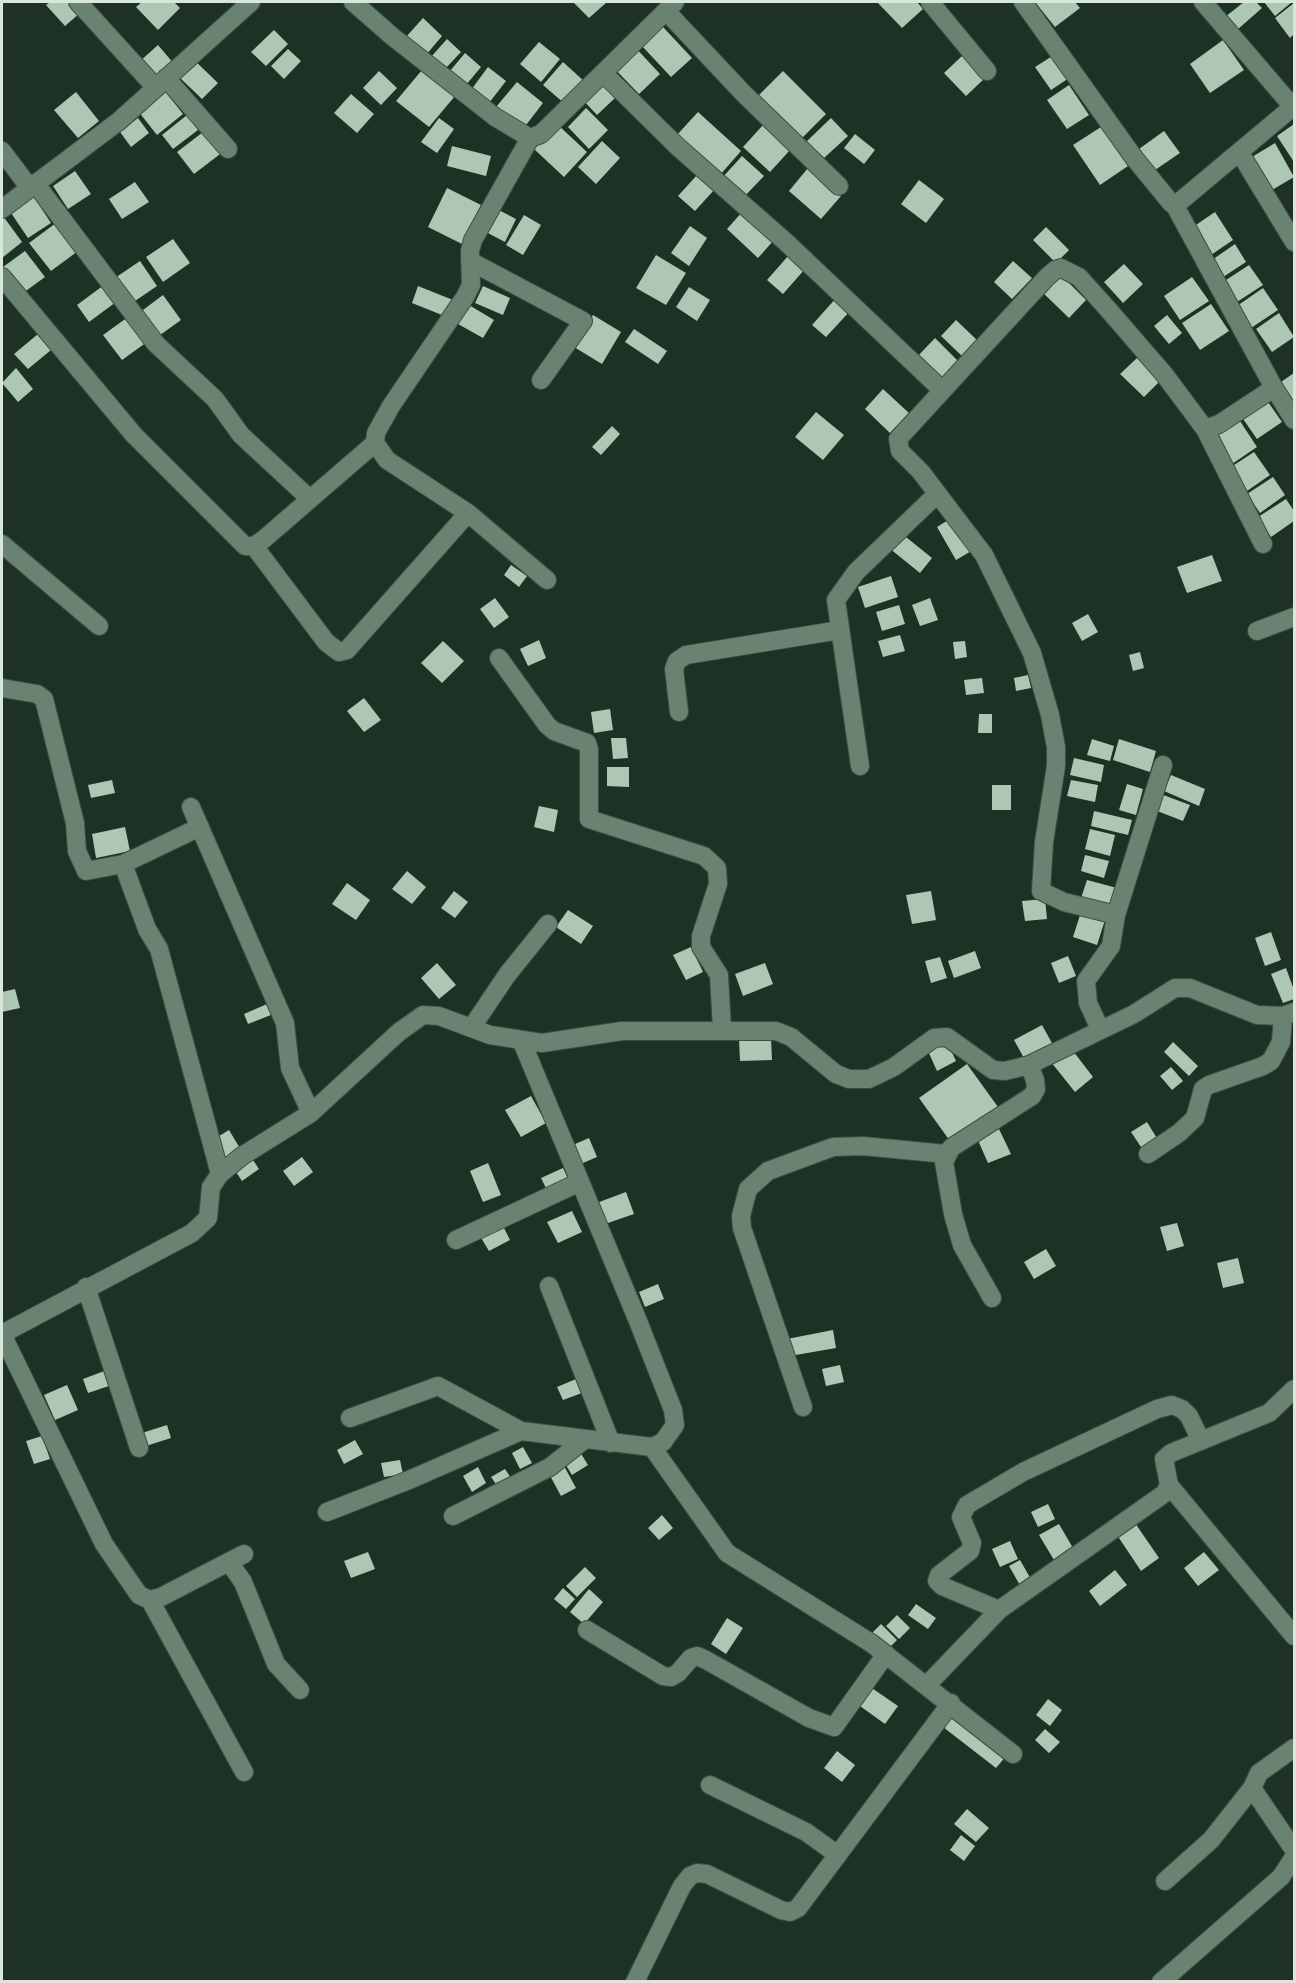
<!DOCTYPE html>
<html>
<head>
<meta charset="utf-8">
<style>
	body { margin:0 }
	#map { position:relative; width:1296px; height:1983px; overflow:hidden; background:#1d3224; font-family:Barlow,sans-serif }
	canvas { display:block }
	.frame { position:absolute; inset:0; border:3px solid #d9e6dc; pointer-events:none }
</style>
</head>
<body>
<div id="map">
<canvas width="1296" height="1983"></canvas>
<div class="frame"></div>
</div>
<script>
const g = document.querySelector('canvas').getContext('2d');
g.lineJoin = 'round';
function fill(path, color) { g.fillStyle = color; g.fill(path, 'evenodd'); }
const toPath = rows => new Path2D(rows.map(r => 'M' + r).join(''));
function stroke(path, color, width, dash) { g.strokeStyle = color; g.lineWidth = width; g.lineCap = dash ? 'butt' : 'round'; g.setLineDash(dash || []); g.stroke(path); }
const building = toPath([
	[50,2,70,2,80,13,65,26,46,5],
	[142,2,174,2,180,8,158,30,136,7],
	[573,2,607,2,589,18],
	[877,2,917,2,923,9,902,28],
	[1035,2,1075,2,1080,8,1055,27],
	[1244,2,1256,2,1262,8,1237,30,1225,17],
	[1264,2,1292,2,1275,16],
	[1294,3,1294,34,1290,38,1275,18],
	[423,18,442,36,426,55,406,37],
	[663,27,692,58,671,77,642,46],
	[274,30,288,44,266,66,251,52],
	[447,39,461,52,444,70,431,57],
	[1223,40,1244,70,1210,93,1190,64],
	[539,42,560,59,541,82,520,64],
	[158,45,175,65,156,82,139,62],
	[634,46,660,74,639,94,612,66],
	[288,49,301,61,284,79,271,66],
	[465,53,481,67,466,85,450,71],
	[1054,55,1069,78,1051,90,1035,67],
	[962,56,984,79,966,96,944,73],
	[192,58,218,83,202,99,176,74],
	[563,62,585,82,565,104,543,85],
	[488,67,506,81,489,103,471,90],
	[422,70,455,96,429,127,396,101],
	[379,71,397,88,381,105,363,88],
	[783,71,826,114,801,139,758,96],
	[517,82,543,103,523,129,496,107],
	[602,83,615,98,597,115,583,100],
	[1069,85,1089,115,1067,129,1047,100],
	[164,90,183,114,157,135,138,111],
	[76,92,99,121,78,138,54,110],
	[351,94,374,114,357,133,334,113],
	[586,108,608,130,589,149,568,127],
	[698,112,741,151,720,175,676,136],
	[187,115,198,130,173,149,162,135],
	[138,118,149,133,131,147,120,132],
	[439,118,454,129,437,153,421,142],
	[831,118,848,136,823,159,806,142],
	[557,124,587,152,564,177,534,149],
	[1294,124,1294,162,1277,136],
	[763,125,790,150,770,172,743,147],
	[1101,127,1128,166,1100,185,1073,145],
	[207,129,224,151,194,174,177,152],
	[1164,131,1180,153,1155,170,1139,149],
	[855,134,875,150,864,164,844,148],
	[602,141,620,158,596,184,578,167],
	[1275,143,1294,177,1272,190,1252,157],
	[452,146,491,156,486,176,447,166],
	[742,156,764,176,742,199,721,179],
	[808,168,841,196,821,219,789,191],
	[75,171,91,194,68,209,53,186],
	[697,175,714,190,695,211,678,196],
	[919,180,944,199,926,223,901,204],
	[135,182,149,202,122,219,109,199],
	[447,188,481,205,462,244,428,227],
	[32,194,51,223,28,238,9,210],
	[493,207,516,219,505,242,482,230],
	[743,211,774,240,758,258,727,229],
	[1215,212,1233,240,1208,257,1190,229],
	[524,215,541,225,523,255,506,245],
	[3,216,22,242,2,258,2,217],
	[56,223,78,251,51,271,29,243],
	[690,226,707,238,689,266,671,253],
	[1046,227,1069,250,1056,263,1033,240],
	[173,239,190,263,163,282,146,257],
	[1235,244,1246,262,1223,277,1212,260],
	[25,251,45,277,23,293,3,267],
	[656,255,686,273,666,305,636,288],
	[789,255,805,269,783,294,767,280],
	[140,261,157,286,132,303,115,278],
	[1013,261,1032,278,1012,299,994,282],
	[1124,264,1143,284,1123,303,1104,282],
	[1249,265,1263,285,1237,302,1223,282],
	[1058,272,1086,300,1069,318,1040,290],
	[1192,277,1209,301,1180,320,1164,296],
	[104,285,116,302,89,322,77,305],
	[418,286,453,300,447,317,412,303],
	[483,286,510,298,503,315,475,303],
	[689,287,710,300,697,321,676,307],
	[1263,288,1278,310,1251,328,1237,306],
	[163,295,181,320,156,338,139,313],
	[837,297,851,310,826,337,812,325],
	[1211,304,1229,331,1200,350,1182,323],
	[469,305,494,320,483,338,458,324],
	[1279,313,1294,337,1272,352,1256,329],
	[593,315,621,332,602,364,574,347],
	[1167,315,1182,333,1169,344,1154,326],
	[128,317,147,342,122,360,103,335],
	[956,320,978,341,963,357,941,336],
	[634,329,667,351,658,364,625,342],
	[38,334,51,350,28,369,14,354],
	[935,338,959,362,941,381,917,357],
	[1137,358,1160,381,1144,397,1120,374],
	[16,368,33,389,18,402,2,383],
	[1294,373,1294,402,1281,382],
	[883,389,909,413,890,433,865,409],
	[1266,399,1282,422,1257,439,1241,416],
	[816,412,844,435,823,460,795,437],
	[1238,418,1257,447,1232,464,1212,435],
	[612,426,620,434,601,455,592,447],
	[1254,452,1270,475,1247,491,1231,467],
	[1273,477,1285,495,1260,513,1247,494],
	[1286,499,1294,511,1294,521,1271,537,1258,517],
	[953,517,973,550,956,560,937,527],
	[901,533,932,558,920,573,889,548],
	[1212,555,1222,581,1187,593,1177,567],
	[511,565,527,576,519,587,504,575],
	[891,576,898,597,865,608,858,587],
	[495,598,509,617,494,628,480,609],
	[930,598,938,620,920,626,912,605],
	[899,605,905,624,882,631,876,612],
	[1088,614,1098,632,1082,641,1072,623],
	[900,635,905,651,883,657,878,641],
	[539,640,546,658,528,666,520,649],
	[443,641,464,661,442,683,421,663],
	[965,641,967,657,955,659,953,642],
	[1140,652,1144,668,1133,671,1129,655],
	[1028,675,1031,688,1016,691,1014,678],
	[982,678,984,693,966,695,964,680],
	[364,698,381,720,364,732,347,711],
	[610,709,613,730,594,733,591,712],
	[979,714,992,714,992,733,978,733],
	[611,738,626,738,628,758,613,759],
	[1092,739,1114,746,1110,761,1087,755],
	[1119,739,1156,751,1150,772,1113,760],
	[1074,758,1104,765,1101,782,1070,775],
	[607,767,629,767,629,787,607,786],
	[1171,775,1205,789,1199,806,1164,791],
	[112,780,115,793,91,798,88,785],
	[1071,780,1098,785,1095,802,1067,796],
	[1127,784,1143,789,1136,815,1119,810],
	[992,785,1011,785,1011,810,992,810],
	[1158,793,1190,805,1183,821,1152,809],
	[539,806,558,810,554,832,534,827],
	[1094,811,1132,820,1128,835,1091,826],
	[125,827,130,851,96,858,92,834],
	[1090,829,1115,835,1110,856,1085,849],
	[1085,855,1109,861,1104,878,1081,871],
	[407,871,426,887,412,904,392,889],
	[1087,880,1117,888,1110,910,1080,901],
	[347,883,370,900,356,920,332,904],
	[454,891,468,902,455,918,441,908],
	[931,891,936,920,912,924,906,895],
	[1045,899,1047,919,1025,921,1022,901],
	[568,910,593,926,581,944,556,927],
	[1081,912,1105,920,1097,945,1073,937],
	[1271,932,1281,960,1265,966,1255,938],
	[691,947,703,972,686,980,673,955],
	[975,951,981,968,954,978,948,961],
	[1068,956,1076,976,1059,983,1051,963],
	[940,957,947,978,931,983,925,961],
	[437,963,456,985,439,999,421,978],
	[765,963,773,984,743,996,735,974],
	[1286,968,1294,990,1294,999,1283,1003,1271,974],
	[15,989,20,1008,2,1012,2,992],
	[267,1004,271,1015,248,1024,244,1014],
	[1042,1025,1053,1045,1025,1060,1014,1040],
	[771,1038,772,1060,740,1061,739,1039],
	[947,1042,956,1061,937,1071,928,1051],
	[1173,1042,1198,1066,1189,1076,1164,1052],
	[1070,1047,1093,1077,1075,1092,1051,1062],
	[967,1064,998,1107,950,1141,919,1098],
	[1171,1067,1183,1081,1172,1090,1160,1076],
	[531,1096,546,1123,521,1137,505,1110],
	[1147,1122,1158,1140,1143,1150,1131,1132],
	[999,1129,1011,1154,988,1163,977,1138],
	[229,1130,241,1150,227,1159,214,1139],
	[589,1138,597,1157,576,1166,568,1147],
	[251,1157,259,1169,242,1181,234,1169],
	[302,1157,313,1172,294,1186,283,1171],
	[488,1163,501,1195,483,1202,470,1171],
	[563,1168,570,1183,548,1192,541,1178],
	[626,1192,634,1214,602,1225,594,1204],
	[572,1211,582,1232,558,1243,547,1222],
	[1177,1223,1184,1246,1167,1251,1160,1227],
	[502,1224,510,1240,489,1251,480,1236],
	[1046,1249,1056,1266,1034,1279,1024,1262],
	[1238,1258,1244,1283,1223,1288,1217,1263],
	[658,1284,664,1299,645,1307,639,1292],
	[833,1330,836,1348,790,1356,787,1339],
	[840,1365,844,1382,826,1386,822,1369],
	[107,1370,112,1385,88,1393,83,1379],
	[576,1379,582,1393,563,1400,557,1387],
	[67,1385,78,1410,55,1420,44,1395],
	[167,1425,171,1438,146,1446,142,1433],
	[42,1436,50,1459,34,1464,26,1441],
	[355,1440,363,1454,344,1464,337,1450],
	[523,1447,532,1463,520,1469,512,1453],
	[580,1452,588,1465,572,1475,564,1462],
	[400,1460,403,1474,384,1477,381,1463],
	[563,1464,576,1488,561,1496,548,1472],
	[478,1467,486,1483,472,1492,463,1476],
	[505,1469,513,1481,500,1490,491,1477],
	[1048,1504,1055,1519,1038,1527,1031,1512],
	[662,1515,673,1528,659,1540,648,1528],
	[1133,1520,1159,1558,1141,1571,1115,1532],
	[1059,1524,1073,1548,1054,1560,1039,1535],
	[1010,1541,1018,1559,1000,1567,992,1549],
	[368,1552,375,1569,351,1578,344,1561],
	[1204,1552,1219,1570,1198,1586,1184,1568],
	[1020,1560,1032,1581,1021,1587,1009,1566],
	[585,1567,596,1578,577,1597,566,1586],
	[1115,1570,1127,1585,1100,1606,1089,1591],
	[563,1588,575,1599,566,1609,554,1599],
	[589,1589,603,1602,584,1624,570,1612],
	[916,1604,936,1618,928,1629,908,1615],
	[897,1615,910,1628,899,1639,886,1626],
	[727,1618,743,1628,726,1654,711,1644],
	[881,1624,897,1640,886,1651,870,1635],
	[866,1684,898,1706,885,1724,853,1701],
	[1048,1699,1062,1710,1050,1726,1036,1715],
	[953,1713,1007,1755,996,1768,943,1727],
	[1045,1729,1060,1742,1049,1753,1035,1740],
	[837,1751,855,1765,842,1782,824,1768],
	[967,1809,989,1828,976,1842,954,1824],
	[961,1835,975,1846,964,1861,950,1850]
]);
const minor = toPath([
	[78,2,156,88],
	[353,2,393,37,495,117,530,138,541,134,675,2],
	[930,2,987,71],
	[1023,2,1135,159,1171,203,1177,204,1294,106],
	[1203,2,1293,107],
	[666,11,744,94,839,186],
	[603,73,679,148,787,243,942,390],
	[166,78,228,149],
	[530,138,473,240,470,251,471,285,465,297,391,406,376,433,375,443,387,460,468,513,547,580],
	[2,151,29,187],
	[1240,153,1294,242],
	[35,183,156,344,215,399,241,435,310,499],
	[1174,204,1274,388,1294,420],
	[2,209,119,121,251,2],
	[470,261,583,321,541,380],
	[2,277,134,435,245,546,254,546,264,539,375,443],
	[1205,429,1263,544],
	[2,544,99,626],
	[254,546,326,642,339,652,347,650,468,513],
	[1257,631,1294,617],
	[499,658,547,725,554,731,587,743,589,749,589,819,704,856,717,868,718,884,701,936,701,947,719,975,722,1030],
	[2,688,37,694,44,699,75,823,77,851,86,871,123,864,200,827],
	[679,712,674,669,677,661,686,655,840,630],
	[860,766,836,600,856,572,936,495],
	[191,807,285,1023,290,1068,311,1113],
	[123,864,147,929,159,949,220,1174],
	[1116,915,1064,902,1041,891,1044,842,1056,766,1056,747,1050,715,1032,653,984,555,921,472,900,451,898,439,1047,277,1055,270,1061,268,1079,277,1106,307,1164,374,1205,429,1219,424,1274,388],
	[472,1027,507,975,548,924],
	[1100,1029,1088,1003,1086,981,1111,946,1116,915,1163,765],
	[1148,1154,1179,1133,1195,1118,1203,1089,1209,1085,1263,1066,1271,1061,1281,1042,1283,1016],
	[456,1240,580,1182],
	[549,1286,611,1443],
	[86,1287,139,1448],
	[992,1298,962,1245,953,1214,944,1162,951,1148,1032,1096,1036,1089,1035,1080,1029,1065],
	[2,1334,192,1233,208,1218,211,1187,220,1174,242,1156,311,1113,399,1032,423,1015,439,1016,490,1035,542,1043,622,1031,776,1031,791,1037,836,1074,849,1079,869,1079,894,1067,934,1038,947,1037,993,1070,1005,1071,1029,1065,1134,1014,1175,988,1190,988,1257,1015,1283,1016,1294,1012],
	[2,1334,104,1544,139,1595,150,1600,161,1597,244,1554],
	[803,1407,742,1228,741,1216,748,1189,768,1171,833,1147,863,1146,946,1154],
	[350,1418,438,1386,521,1431],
	[652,1447,727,1553,871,1643,1013,1754],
	[1169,1485,1294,1636],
	[327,1512,409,1480,521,1431,652,1447,663,1442,675,1425,673,1410,638,1321,522,1042],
	[453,1516,550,1467,584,1440],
	[229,1562,243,1582,276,1664,300,1690],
	[150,1600,244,1772],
	[999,1610,942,1586,937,1581,939,1575,970,1551,972,1543,961,1517,967,1505,1023,1472,1157,1409,1172,1405,1182,1409,1189,1416,1201,1441],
	[587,1630,663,1676,671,1677,678,1673,691,1658,697,1656,706,1660,809,1718,834,1727,886,1654],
	[927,1685,999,1610,1165,1493,1169,1485,1164,1459,1171,1453,1269,1413,1294,1389],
	[1294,1748,1259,1773,1252,1788,1294,1850],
	[710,1785,806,1832,838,1855],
	[1165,1881,1211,1840,1252,1788],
	[635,1982,682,1886,690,1876,697,1873,707,1874,781,1910,790,1912,798,1908,951,1703],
	[1161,1982,1281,1877,1294,1857]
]);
fill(building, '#aec7b5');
stroke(minor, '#3c4f43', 20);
stroke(minor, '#6a8271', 18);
</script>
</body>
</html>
